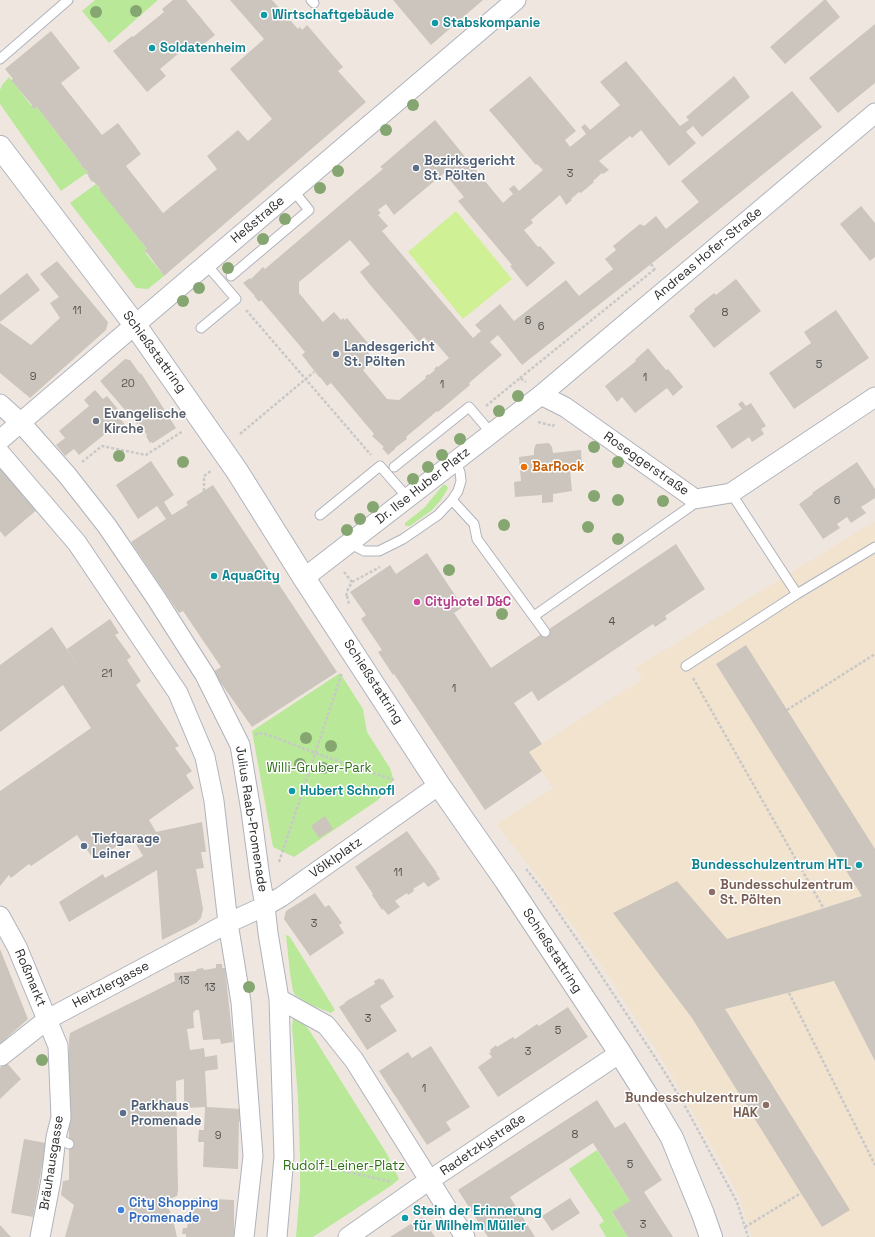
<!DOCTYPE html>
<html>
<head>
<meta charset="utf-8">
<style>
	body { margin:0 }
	canvas { display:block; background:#efe7df }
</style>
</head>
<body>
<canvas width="875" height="1237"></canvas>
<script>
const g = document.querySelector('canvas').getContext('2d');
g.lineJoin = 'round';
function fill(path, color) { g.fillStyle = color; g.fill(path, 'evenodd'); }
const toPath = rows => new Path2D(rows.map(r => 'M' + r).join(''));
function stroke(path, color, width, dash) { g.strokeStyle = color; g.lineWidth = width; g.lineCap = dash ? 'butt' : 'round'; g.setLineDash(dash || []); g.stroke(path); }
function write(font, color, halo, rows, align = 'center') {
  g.font = font + ' "Space Grotesk",sans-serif'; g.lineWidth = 3; g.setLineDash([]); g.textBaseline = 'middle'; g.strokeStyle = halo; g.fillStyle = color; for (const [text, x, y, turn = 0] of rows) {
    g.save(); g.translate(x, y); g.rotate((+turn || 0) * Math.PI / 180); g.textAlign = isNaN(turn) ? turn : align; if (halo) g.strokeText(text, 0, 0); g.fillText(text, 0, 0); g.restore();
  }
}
const education = toPath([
	[875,521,875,1237,752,1237,738,1194,671,1074,601,965,530,867,496,824,553,788,529,752,642,679,635,668]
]);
const green = toPath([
	[95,0,158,0,109,43,82,11],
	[9,77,34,109,37,107,81,164,80,165,88,172,61,191,0,104,0,90,2,85],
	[96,184,147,249,144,251,164,276,148,289,136,288,70,203],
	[443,485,446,485,448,488,447,490,441,500,432,510,410,526,405,526,405,523,424,508],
	[340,673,363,709,367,732,390,768,393,778,390,787,378,800,294,857,273,847,252,731],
	[286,935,290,937,335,1010,331,1013,309,1004,295,995,293,991,290,973],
	[296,1018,304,1023,311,1033,387,1154,399,1179,392,1185,313,1237,296,1237,300,1189,300,1157,298,1097,292,1027,293,1019],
	[597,1150,630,1201,612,1213,628,1237,606,1237,599,1225,604,1221,569,1169]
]);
const pitch = toPath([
	[456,211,512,279,463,319,408,252]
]);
const building = toPath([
	[173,0,186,0,215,35,195,51,190,44,160,69,166,76,147,92,113,51,132,36,133,37,164,12,162,9],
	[230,0,272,0,298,29,300,27,302,30,307,25,343,67,338,71,366,102,164,276,148,254,144,251,147,249,99,189,100,188,93,181,92,182,88,176,89,176,86,173,88,172,80,165,81,164,37,107,34,109,31,106,32,105,11,80,13,79,5,69,51,31,80,68,61,83,102,135,118,123,141,154,126,166,163,213,217,169,207,156,238,130,248,141,272,119,230,69,264,39],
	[393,0,483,0,431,45],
	[824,0,826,0,840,17,785,64,770,47],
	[875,24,875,83,838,113,809,78],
	[626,61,680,126,689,120,686,117,734,76,750,97,702,137,693,126,686,132,696,143,669,166,641,130,632,138,630,136,599,161,609,170,603,174,602,173,593,181,594,182,581,193,579,192,571,199,572,200,566,205,560,195,531,220,533,223,524,230,538,247,540,246,555,263,527,287,510,266,512,265,458,201,464,197,444,173,394,215,386,204,378,210,381,213,378,215,388,226,382,231,473,338,481,331,475,325,500,304,514,321,566,280,579,296,613,269,605,259,616,250,613,246,640,224,644,226,656,216,666,229,699,202,681,181,792,91,822,127,651,264,522,365,498,335,490,342,502,355,469,383,470,385,438,412,437,411,406,437,407,439,395,448,395,449,388,455,382,448,384,447,372,436,374,434,331,383,327,386,320,377,319,377,302,355,305,352,261,300,259,302,254,296,255,296,243,283,250,278,251,279,263,267,265,269,360,188,383,169,380,167,435,120,503,203,513,194,509,189,514,185,519,191,543,170,537,164,536,165,489,110,530,76,576,131,565,140,570,147,586,134,581,127,585,124,590,130,620,105,600,82],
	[350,240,370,264,360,272,371,286,419,342,424,337,431,345,436,343,449,358,438,367,437,366,434,369,435,370,429,375,428,374,425,377,426,378,399,400,387,399,363,370,375,360,366,350,371,347,347,318,345,320,343,318,341,320,334,312,323,322,299,293,299,282],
	[861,206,875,223,875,257,870,261,840,224],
	[57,261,108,322,106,330,30,398,0,373,0,323,31,345,60,318,50,303,59,297,40,274],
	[27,273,40,290,0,322,0,295],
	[736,279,761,311,714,348,689,316,695,311,694,309,714,293,716,295],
	[836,310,869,358,794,409,769,373,811,343,804,332],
	[648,348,666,370,668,369,683,387,673,396,667,388,635,413,622,397,617,402,605,386,636,361,635,360],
	[125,359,130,360,140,374,141,373,176,428,153,443,151,442,150,443,146,436,147,435,139,423,137,424,100,381],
	[95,390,103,399,107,396,122,414,118,416,126,426,115,435,110,430,79,455,74,449,65,456,56,445,65,438,59,431,89,406,84,400],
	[742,401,746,406,751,403,766,426,761,429,764,434,752,442,749,437,732,449,716,426,742,409,738,404],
	[549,443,552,447,553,453,581,450,582,468,570,469,572,491,553,494,553,502,542,503,542,495,515,497,514,482,521,481,519,457,534,455,534,449,536,444],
	[151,461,174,495,164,502,172,515,188,505,186,502,213,485,337,672,252,727,213,672,221,667,183,611,179,613,131,542,166,519,157,506,138,519,116,485],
	[0,462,39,508,5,537,0,531],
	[857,462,875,489,875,498,861,507,866,513,851,523,847,517,837,524,840,528,823,539,799,504,813,494,812,493],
	[676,544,705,589,665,616,667,619,655,627,653,624,538,701,532,691,514,703,542,744,529,752,542,771,485,810,394,674,393,675,378,652,382,650,361,619,366,615,350,592,390,565,396,574,427,553,463,607,454,613,491,668],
	[110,619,119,633,115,635,131,657,127,660,141,681,136,685,179,746,175,748,192,771,186,775,194,788,149,820,156,832,202,822,206,852,201,852,204,868,196,869,203,909,201,918,196,923,162,940,157,870,69,922,59,902,103,874,105,878,143,856,132,837,94,860,77,835,31,866,29,864,11,878,9,875,0,886,0,791,91,728,63,685,0,732,0,665,52,627,84,675,67,649],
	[746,645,875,849,875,1061,834,981,725,1009,850,1210,822,1227,692,1018,613,913,677,881,727,939,862,896,716,664],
	[325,816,333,829,319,838,311,826],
	[407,831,437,873,436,873,440,879,428,887,424,882,413,889,414,891,408,895,407,893,395,901,400,907,388,915,383,909,382,910,372,895,373,894,355,867],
	[315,893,325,907,329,905,342,923,339,925,344,933,310,956,284,919,286,911],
	[0,949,28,1019,0,1044],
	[216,964,222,964,222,968,225,968,233,1042,221,1044,220,1039,203,1040,199,1010,196,1010,193,1013,194,1028,187,1029,190,1050,204,1048,205,1057,217,1055,218,1069,205,1071,207,1107,241,1109,241,1122,239,1121,238,1169,203,1167,204,1142,198,1142,199,1130,204,1130,205,1107,184,1108,184,1079,176,1081,178,1191,177,1196,164,1201,172,1215,177,1237,65,1237,74,1205,61,1195,63,1181,69,1180,69,1040,70,1033,175,981,174,973,196,971,197,969,203,968,204,970,216,968],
	[380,978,381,980,383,979,394,997,380,1006,397,1031,367,1050,339,1007,345,1003,345,1002,375,984,374,981],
	[568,1007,588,1037,498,1097,478,1067,492,1057,489,1053,491,1052,490,1050,496,1045,497,1047,513,1037,515,1039,537,1024,539,1026],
	[431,1046,470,1107,446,1122,451,1130,427,1145,379,1071,408,1052,412,1058],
	[6,1062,21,1079,0,1099,0,1068],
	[597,1100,615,1128,625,1122,662,1180,644,1192,673,1237,628,1237,612,1212,630,1201,593,1143,510,1197,535,1237,488,1237,458,1190],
	[24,1139,46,1143,33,1217,11,1213],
	[193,1198,234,1200,234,1237,186,1237,186,1234,182,1234,183,1228,187,1228,188,1223,191,1223],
	[570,1198,580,1213,552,1231,542,1216],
	[422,1217,435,1237,390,1237],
	[0,1225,11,1237,0,1237]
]);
const path = toPath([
	[651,264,655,270],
	[246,310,371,455],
	[520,378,655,269],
	[486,406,520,378,526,382],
	[538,422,553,426,554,424],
	[240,434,314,372],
	[82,462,102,446,146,455,183,431],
	[204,491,204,476,211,471],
	[344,572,352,582,348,589,346,596],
	[352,582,380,567],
	[347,596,349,604],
	[693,678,824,909],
	[787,710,875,654],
	[255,735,259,733,269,735,315,753,394,780],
	[279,862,342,673],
	[526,869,542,889,587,954,664,1071,686,1108,737,1202,748,1237],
	[789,993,875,1165],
	[304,1162,392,1182],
	[745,1227,801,1193]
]);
const service = toPath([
	[311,0,314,3],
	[0,59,68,0],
	[231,276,309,210,293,190],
	[201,328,236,299,206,264],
	[394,467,469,407,492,434],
	[731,493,797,594],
	[452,500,474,524,477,539,545,632],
	[320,515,380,466,408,498],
	[349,543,364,551,379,551,403,539,438,515,452,500,458,491,461,481,460,472,455,462],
	[534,616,691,506,695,499],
	[686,666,797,594,875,547],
	[56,1137,69,1144]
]);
const minor = toPath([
	[541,395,565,407,695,499,731,493,875,397],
	[0,404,21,423,67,475,107,526,156,598,205,675,240,745,251,811,260,878,265,906,268,933,279,999,284,1157,277,1237],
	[0,440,516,0],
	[0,453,77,543,178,693,205,757,214,801,228,923,241,1002,253,1156,244,1237],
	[304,578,541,395,875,113],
	[0,916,17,947,58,1046,61,1118,56,1137,51,1180,40,1237],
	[279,999,326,1025,354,1060,465,1237],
	[1,1056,48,1019,228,923,265,906,281,897,439,785],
	[348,1237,418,1188,620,1053]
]);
const secondary = toPath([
	[0,147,135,325,237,471,304,578,439,785,506,881,620,1053,649,1099,672,1138,703,1214,711,1237]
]);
const trees = [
	[136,11],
	[96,12],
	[413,105],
	[386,130],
	[338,171],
	[320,188],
	[285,219],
	[263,239],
	[228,268],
	[199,288],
	[183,301],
	[518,396],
	[499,411],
	[460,439],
	[594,447],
	[442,455],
	[119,456],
	[183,462],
	[618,462],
	[428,467],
	[413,479],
	[594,496],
	[618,500],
	[663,501],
	[373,507],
	[360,519],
	[504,525],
	[588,527],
	[347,530],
	[618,539],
	[449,570],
	[502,614],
	[306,738],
	[331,746],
	[300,764],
	[323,768],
	[249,987],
	[42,1060]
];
const markers = [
	[264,15,4,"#0f9aa8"],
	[435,23,4,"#0f9aa8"],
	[152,48,4,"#0f9aa8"],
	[416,168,4,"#5c6f8a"],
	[336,354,4,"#5c6f8a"],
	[96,421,4,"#6b7280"],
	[524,467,4,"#e8710a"],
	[214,576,4,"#0f9aa8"],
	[417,602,4,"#d1479c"],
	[292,791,4,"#0f9aa8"],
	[84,846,4,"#5c6f8a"],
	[859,865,4,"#0f9aa8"],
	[712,892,4,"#8d6e63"],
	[766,1105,4,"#8d6e63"],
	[123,1113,4,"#5c6f8a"],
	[121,1210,4,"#3f7fe0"],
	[405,1218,4,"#0f9aa8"]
];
const numberNames = [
	["3",570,174],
	["11",77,311],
	["8",725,313],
	["6",528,321],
	["6",541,327],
	["5",819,365],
	["9",33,377],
	["1",645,378],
	["20",128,384],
	["1",442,385],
	["6",837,501],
	["4",612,622],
	["21",107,674],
	["1",454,689],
	["11",398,873],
	["3",314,924],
	["13",184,981],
	["13",210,988],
	["3",368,1019],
	["5",558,1031],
	["3",528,1052],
	["1",424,1089],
	["8",575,1135],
	["9",218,1136],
	["5",630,1165],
	["3",643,1225]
];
const cultureNames = [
	["Wirtschaftgebäude",272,15],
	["Stabskompanie",443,23],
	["Soldatenheim",160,48],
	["AquaCity",222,576],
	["Hubert Schnofl",300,791],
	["Bundesschulzentrum HTL",851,865,"right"],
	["Stein der Erinnerung",413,1211],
	["für Wilhelm Müller",413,1226]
];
const serviceNames = [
	["Bezirksgericht",424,161],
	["St. Pölten",424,176],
	["Landesgericht",344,347],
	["St. Pölten",344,362],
	["Tiefgarage",92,839],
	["Leiner",92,854],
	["Parkhaus",131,1106],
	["Promenade",131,1121]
];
const streetNames = [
	["Heßstraße",258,220,-40],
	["Andreas Hofer-Straße",708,254,-40],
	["Schießstattring",154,352,54],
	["Roseggerstraße",646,464,35],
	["Dr. Ilse Huber Platz",423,486,-38],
	["Schießstattring",373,682,57],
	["Julius Raab-Promenade",251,819,81],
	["Völklplatz",336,858,-35],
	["Schießstattring",552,951,57],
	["Roßmarkt",30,978,67],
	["Heitzlergasse",111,985,-28],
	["Radetzkystraße",483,1145,-34],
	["Bräuhausgasse",52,1163,-81]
];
const worshipNames = [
	["Evangelische",104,414],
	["Kirche",104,429]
];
const foodNames = [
	["BarRock",532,467]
];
const hotelNames = [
	["Cityhotel D&C",425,602]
];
const parkNames = [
	["Willi-Gruber-Park",319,768],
	["Rudolf-Leiner-Platz",344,1166]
];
const educationNames = [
	["Bundesschulzentrum",720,885],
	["St. Pölten",720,900],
	["Bundesschulzentrum",758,1098,"right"],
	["HAK",758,1113,"right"]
];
const shopNames = [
	["City Shopping",129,1203],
	["Promenade",129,1218]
];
fill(education, '#f1e3ce');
fill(green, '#b9e899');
fill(pitch, '#cff094');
fill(building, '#cbc5bd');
stroke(service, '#afb3bd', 11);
stroke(minor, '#afb3bd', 21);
stroke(secondary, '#afb3bd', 24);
stroke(path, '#c8c8c8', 2.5, [3, 2]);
stroke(service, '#fff', 9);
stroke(minor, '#fff', 19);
stroke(secondary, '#fff', 22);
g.fillStyle = '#85a670';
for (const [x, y] of trees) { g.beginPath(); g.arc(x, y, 6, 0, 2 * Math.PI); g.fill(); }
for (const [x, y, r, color] of markers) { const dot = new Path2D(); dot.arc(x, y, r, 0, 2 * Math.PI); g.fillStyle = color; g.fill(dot); stroke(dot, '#fff', 1.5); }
write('11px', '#545351', null, numberNames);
write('bold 13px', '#0d838f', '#fff', cultureNames, 'left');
write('bold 13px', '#4e5e75', '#fff', serviceNames, 'left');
write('13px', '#2d2d2d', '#fff', streetNames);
write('bold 13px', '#5b616d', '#fff', worshipNames, 'left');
write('bold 13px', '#c56008', '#fff', foodNames, 'left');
write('bold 13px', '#b23c85', '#fff', hotelNames, 'left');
write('13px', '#2f7016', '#fff', parkNames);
write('bold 13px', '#785e54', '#fff', educationNames, 'left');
write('bold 13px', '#366cbe', '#fff', shopNames, 'left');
</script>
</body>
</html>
